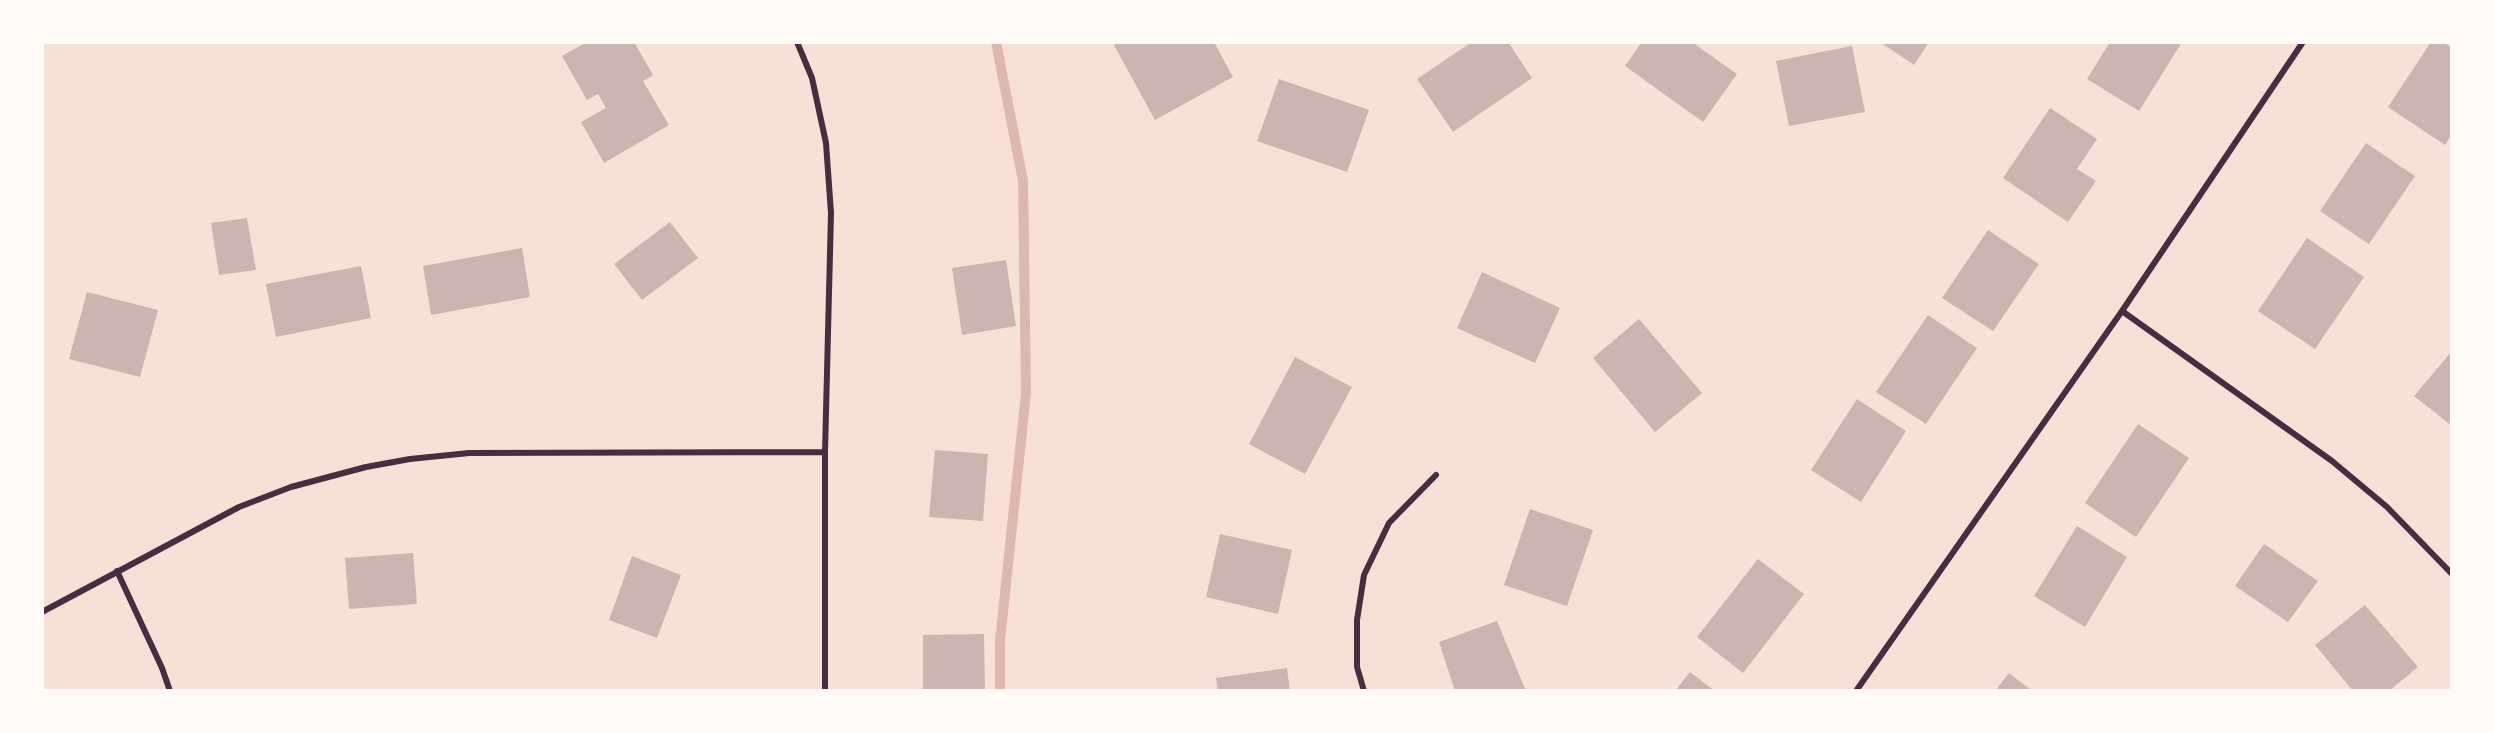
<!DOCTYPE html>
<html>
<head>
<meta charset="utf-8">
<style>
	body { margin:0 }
	#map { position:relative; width:2494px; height:733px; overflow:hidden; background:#f7e1d7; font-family:"IBM Plex Serif",serif }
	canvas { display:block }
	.frame { position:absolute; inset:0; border:44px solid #fffaf5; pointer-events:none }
</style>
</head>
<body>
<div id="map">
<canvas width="2494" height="733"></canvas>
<div class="frame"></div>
</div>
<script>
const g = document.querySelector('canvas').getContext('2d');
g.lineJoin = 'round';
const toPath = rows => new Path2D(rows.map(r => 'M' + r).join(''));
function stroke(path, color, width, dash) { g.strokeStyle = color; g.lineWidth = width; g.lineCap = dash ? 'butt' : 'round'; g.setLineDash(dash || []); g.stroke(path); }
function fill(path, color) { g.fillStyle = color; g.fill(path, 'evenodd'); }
const stream = toPath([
	[996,42,1023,181,1026,393,1000,641,1000,691]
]);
const building = toPath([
	[587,42,634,42,653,75,643,81,669,125,604,163,581,122,606,108,598,94,587,100,562,56],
	[1119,42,1214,42,1233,77,1155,120,1114,45],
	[1472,42,1508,42,1532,78,1453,132,1417,79],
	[1642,42,1692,42,1737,74,1703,122,1625,66],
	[1880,42,1929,42,1914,65],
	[2110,42,2182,42,2139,111,2087,79],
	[2431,42,2443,42,2452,48,2452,134,2445,145,2388,107],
	[1852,46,1865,112,1789,126,1776,61],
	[1279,79,1369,110,1347,172,1257,141],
	[2050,108,2097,139,2077,169,2096,181,2068,222,2003,178],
	[2366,143,2415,176,2369,244,2320,211],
	[247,218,256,270,219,275,211,223],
	[670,222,698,258,642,300,614,264],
	[1988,230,2039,264,1993,331,1942,298],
	[2307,238,2364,277,2315,349,2258,311],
	[522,248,530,297,431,315,423,266],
	[1006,260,1016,326,962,335,952,268],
	[361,266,371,318,276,337,266,284],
	[1482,272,1560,308,1535,363,1457,328],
	[87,292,158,310,140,377,69,359],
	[1928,315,1977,348,1926,424,1876,392],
	[1639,319,1702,393,1655,432,1593,358],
	[2452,351,2452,426,2414,396],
	[1295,357,1352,387,1305,474,1249,444],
	[1857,399,1906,431,1861,502,1811,470],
	[2138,424,2189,458,2136,537,2085,503],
	[935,450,988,454,983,521,929,517],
	[1530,509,1593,530,1567,606,1504,585],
	[2077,526,2127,557,2085,627,2034,596],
	[1220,534,1292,550,1278,614,1206,597],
	[2264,544,2318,581,2288,622,2235,586],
	[413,553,417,604,349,609,345,558],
	[632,556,681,575,657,638,609,620],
	[1758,559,1804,594,1743,673,1697,637],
	[2365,605,2418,667,2389,691,2353,691,2315,645],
	[1497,621,1526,691,1455,691,1439,642],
	[984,634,985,691,923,691,923,635],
	[1287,668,1290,691,1218,691,1216,678],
	[1690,672,1715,691,1675,691],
	[2009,673,2032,691,1995,691]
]);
const minor = toPath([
	[797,42,812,78,826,143,831,213,825,452,825,691],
	[2122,311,2332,461,2387,507,2452,574],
	[117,571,162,668,170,691],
	[42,612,239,507,291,487,366,467,410,459,469,453,825,452],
	[1364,691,1357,667,1357,620,1364,575,1389,523,1436,475],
	[1856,691,2122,311,2303,42]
]);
stroke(stream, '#dcb8b0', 10);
fill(building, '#ccb4b1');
stroke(minor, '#4a2c40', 6);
</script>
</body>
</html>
